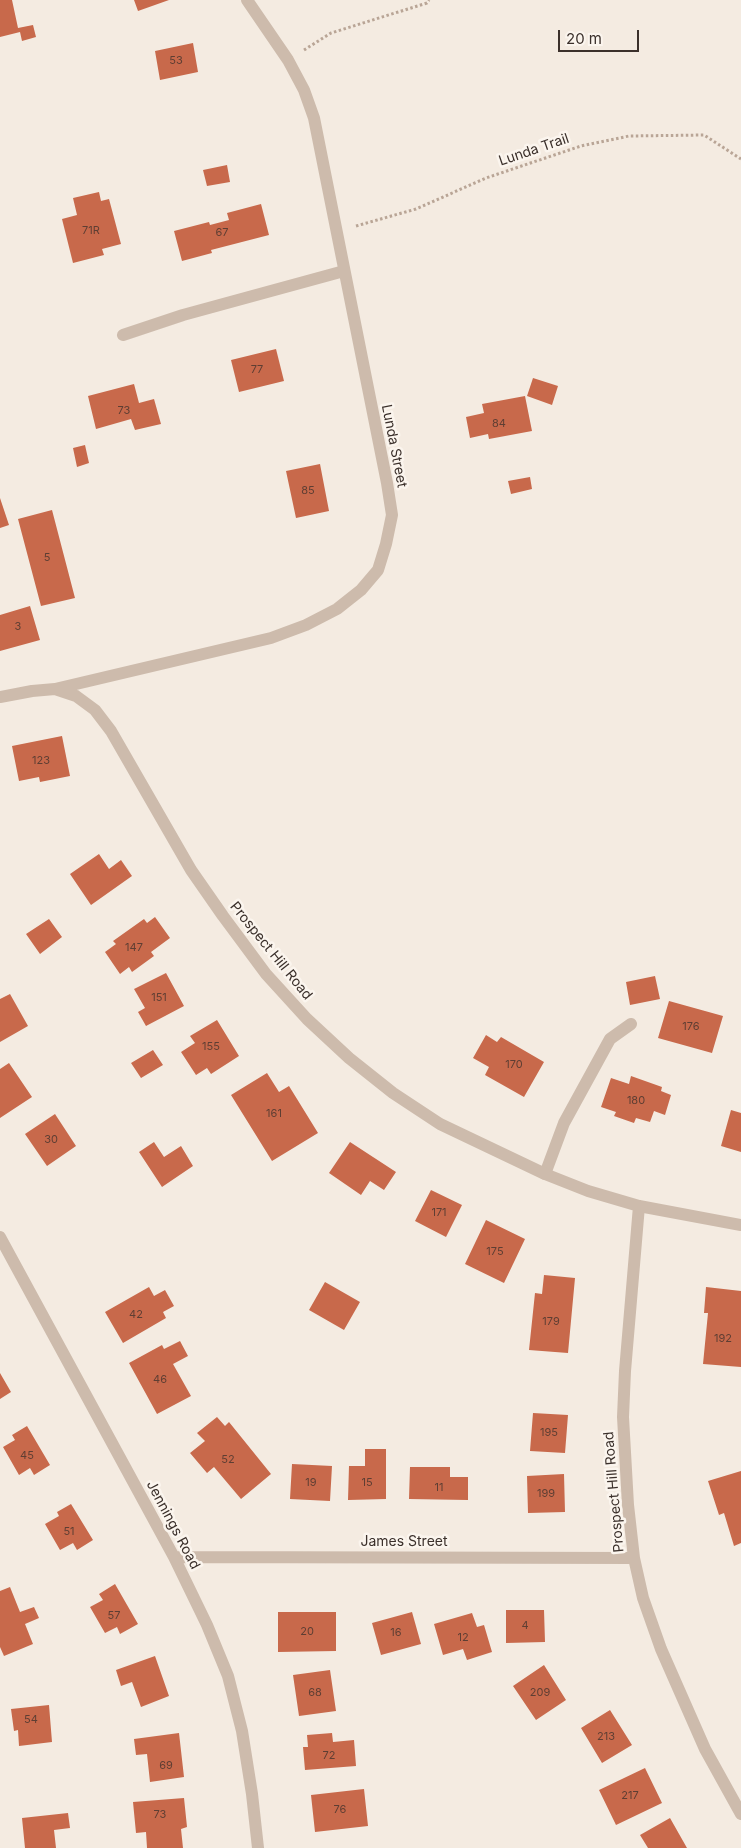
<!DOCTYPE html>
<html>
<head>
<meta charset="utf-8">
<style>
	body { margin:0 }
	#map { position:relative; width:741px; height:1848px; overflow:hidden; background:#f4ebe1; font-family:Inter,sans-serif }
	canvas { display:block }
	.scale { position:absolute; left:558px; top:30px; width:81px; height:22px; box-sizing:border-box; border:2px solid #3b302b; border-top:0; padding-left:6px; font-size:15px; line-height:18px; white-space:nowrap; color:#3b302b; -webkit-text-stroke:4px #fbf5ee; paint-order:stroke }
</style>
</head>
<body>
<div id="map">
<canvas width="741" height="1848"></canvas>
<div class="scale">20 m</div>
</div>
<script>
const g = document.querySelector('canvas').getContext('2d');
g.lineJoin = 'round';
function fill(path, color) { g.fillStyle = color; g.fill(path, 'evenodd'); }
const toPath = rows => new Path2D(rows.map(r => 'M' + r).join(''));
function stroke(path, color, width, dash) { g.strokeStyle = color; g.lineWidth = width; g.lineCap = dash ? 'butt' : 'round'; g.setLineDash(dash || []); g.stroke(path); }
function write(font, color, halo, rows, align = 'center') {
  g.font = font + ' Inter,sans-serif'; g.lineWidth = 5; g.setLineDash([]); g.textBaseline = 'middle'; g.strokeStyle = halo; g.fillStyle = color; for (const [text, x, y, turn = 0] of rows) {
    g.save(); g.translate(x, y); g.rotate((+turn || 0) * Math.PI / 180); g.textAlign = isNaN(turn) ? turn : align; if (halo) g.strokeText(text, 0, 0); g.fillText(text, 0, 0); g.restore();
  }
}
const building = toPath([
	[0,0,12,0,18,28,33,25,36,37,22,41,20,32,0,37],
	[134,0,169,0,138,11],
	[193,43,198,72,160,80,155,51],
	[227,165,230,182,207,186,203,170],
	[99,192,101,201,109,199,121,244,102,249,104,255,73,263,62,219,77,215,73,198],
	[261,204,269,235,211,250,212,253,182,261,174,231,209,222,210,225,229,220,227,213],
	[276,349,284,381,239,392,231,360],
	[533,378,558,386,552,405,527,396],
	[134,384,139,403,154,399,161,424,135,430,131,419,96,429,88,396],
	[525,396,532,431,489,439,488,434,470,438,466,417,484,413,482,404],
	[85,445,89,463,77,467,73,448],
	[320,464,329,511,296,518,286,471],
	[530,477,532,489,511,494,508,481],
	[0,498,9,525,0,528],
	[52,510,75,598,41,606,18,519],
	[30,606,40,640,0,651,0,615],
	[62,736,70,776,40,782,39,777,19,781,12,746],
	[99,854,109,869,121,860,132,876,91,905,70,874],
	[155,917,170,938,151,952,154,956,132,972,129,967,120,974,105,952,116,944,113,941,144,919,147,923],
	[49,919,62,937,40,954,26,934],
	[166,973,184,1006,146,1026,138,1012,145,1008,134,989],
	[655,976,660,999,630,1005,626,982],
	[10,994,28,1026,0,1042,0,999],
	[669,1001,723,1016,712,1053,658,1038],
	[217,1020,239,1056,211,1074,207,1068,196,1075,181,1052,195,1043,190,1036],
	[486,1035,497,1042,501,1037,544,1062,524,1097,485,1075,489,1067,473,1058],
	[153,1050,163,1065,141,1078,131,1063],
	[9,1063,32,1097,0,1118,0,1069],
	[267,1073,279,1092,289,1086,318,1133,272,1161,231,1095],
	[631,1076,662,1087,661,1091,671,1095,665,1115,654,1111,650,1122,636,1118,634,1123,614,1116,616,1112,601,1107,611,1078,629,1084],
	[731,1110,741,1113,741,1152,721,1146],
	[55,1114,76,1146,47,1166,25,1134],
	[154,1142,164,1157,181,1146,193,1166,162,1187,139,1152],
	[350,1142,396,1172,384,1190,370,1181,361,1195,329,1173],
	[431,1190,462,1205,446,1237,415,1221],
	[486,1220,525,1239,504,1283,465,1264],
	[544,1275,575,1278,568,1353,529,1350,535,1293,542,1294],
	[325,1282,360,1302,344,1330,309,1310],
	[149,1287,154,1296,165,1290,174,1306,163,1312,166,1318,123,1343,105,1312],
	[706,1287,741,1291,741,1367,703,1364,708,1313,704,1313],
	[180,1341,188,1356,173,1364,191,1396,157,1414,129,1363,162,1345,164,1349],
	[0,1373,11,1392,0,1399],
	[533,1413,568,1415,565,1453,530,1451],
	[217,1417,225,1426,229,1422,271,1474,241,1499,214,1467,207,1473,190,1453,205,1441,197,1433],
	[27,1426,50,1465,34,1475,30,1468,19,1475,3,1447,15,1440,12,1435],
	[365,1449,386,1449,386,1499,348,1500,349,1466,365,1466],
	[292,1464,332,1466,330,1501,290,1499],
	[410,1467,450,1467,450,1477,468,1477,468,1500,409,1499],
	[741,1471,741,1543,734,1546,724,1513,719,1515,708,1481],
	[564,1474,565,1512,528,1513,527,1476],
	[71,1504,93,1540,77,1550,73,1543,60,1550,45,1524,59,1516,57,1512],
	[115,1584,138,1624,120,1634,117,1627,105,1633,90,1607,103,1600,99,1594],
	[10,1587,20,1612,34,1607,39,1618,25,1624,33,1644,4,1656,0,1647,0,1591],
	[506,1610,544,1610,545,1642,506,1643],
	[278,1612,336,1612,336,1651,278,1652],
	[412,1612,421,1644,381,1655,372,1623],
	[472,1613,477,1627,484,1625,492,1652,467,1660,463,1649,443,1655,434,1624],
	[155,1656,169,1696,141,1707,132,1682,121,1686,116,1670],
	[544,1665,566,1700,536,1720,513,1686],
	[330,1670,336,1711,299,1716,293,1675],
	[49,1705,52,1742,19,1746,18,1730,14,1731,11,1709],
	[610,1710,632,1745,602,1763,581,1728],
	[179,1733,184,1777,150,1782,147,1754,136,1755,134,1739],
	[332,1733,333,1742,354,1740,356,1766,305,1770,303,1747,308,1747,307,1735],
	[645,1768,662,1803,616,1825,599,1790],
	[364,1789,368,1826,315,1832,311,1795],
	[184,1798,187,1827,181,1829,183,1848,147,1848,146,1832,136,1833,133,1802],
	[68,1813,70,1828,54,1830,56,1848,25,1848,22,1818],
	[670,1818,687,1848,648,1848,640,1835]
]);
const path = toPath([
	[304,50,331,33,427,3,429,0],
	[356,226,416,209,486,178,581,146,629,136,704,135,741,159]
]);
const service = toPath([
	[123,335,183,315,344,271],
	[545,1174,564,1123,610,1039,631,1024]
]);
const minor = toPath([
	[55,689,271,638,306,625,337,609,361,590,378,570,386,544,392,515,387,483,314,118,304,90,288,60,247,0],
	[0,697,32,691,55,689,76,696,95,710,111,731,191,870,223,916,266,974,307,1019,349,1058,393,1093,440,1124,545,1174,588,1191,639,1206,741,1225],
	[639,1206,625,1371,623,1417,628,1505,634,1558,643,1598,661,1649,705,1749,741,1814],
	[0,1237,174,1557,207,1625,228,1676,242,1731,252,1794,258,1848],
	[174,1557,634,1558]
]);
const numberNames = [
	["53",176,61],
	["71R",91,231],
	["67",222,233],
	["77",257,370],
	["73",124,411],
	["84",499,424],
	["85",308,491],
	["5",47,558],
	["3",18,627],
	["123",41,761],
	["147",134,948],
	["151",159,998],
	["176",691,1027],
	["155",211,1047],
	["170",514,1065],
	["180",636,1101],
	["161",274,1114],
	["30",51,1140],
	["171",439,1213],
	["175",495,1252],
	["42",136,1315],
	["179",551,1322],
	["192",723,1339],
	["46",160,1380],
	["195",549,1433],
	["45",27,1456],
	["52",228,1460],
	["19",311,1483],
	["15",367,1483],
	["11",439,1488],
	["199",546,1494],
	["51",69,1532],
	["57",114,1616],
	["4",525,1626],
	["20",307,1632],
	["16",396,1633],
	["12",463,1638],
	["68",315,1693],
	["209",540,1693],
	["54",31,1720],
	["213",606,1737],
	["72",329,1756],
	["69",166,1766],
	["217",630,1796],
	["76",340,1810],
	["73",160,1815]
];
const streetNames = [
	["Lunda Trail",534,150,-19],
	["Lunda Street",394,446,79],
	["Prospect Hill Road",271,951,51],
	["Prospect Hill Road",614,1492,-95],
	["Jennings Road",173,1525,62],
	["James Street",404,1542]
];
fill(building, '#c8694b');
stroke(path, '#b9a596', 3, [2.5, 2.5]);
stroke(service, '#cdbbac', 12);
stroke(minor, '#cdbbac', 12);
write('11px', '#5e3e33', null, numberNames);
write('14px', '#3b302b', '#fbf5ee', streetNames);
</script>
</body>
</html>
